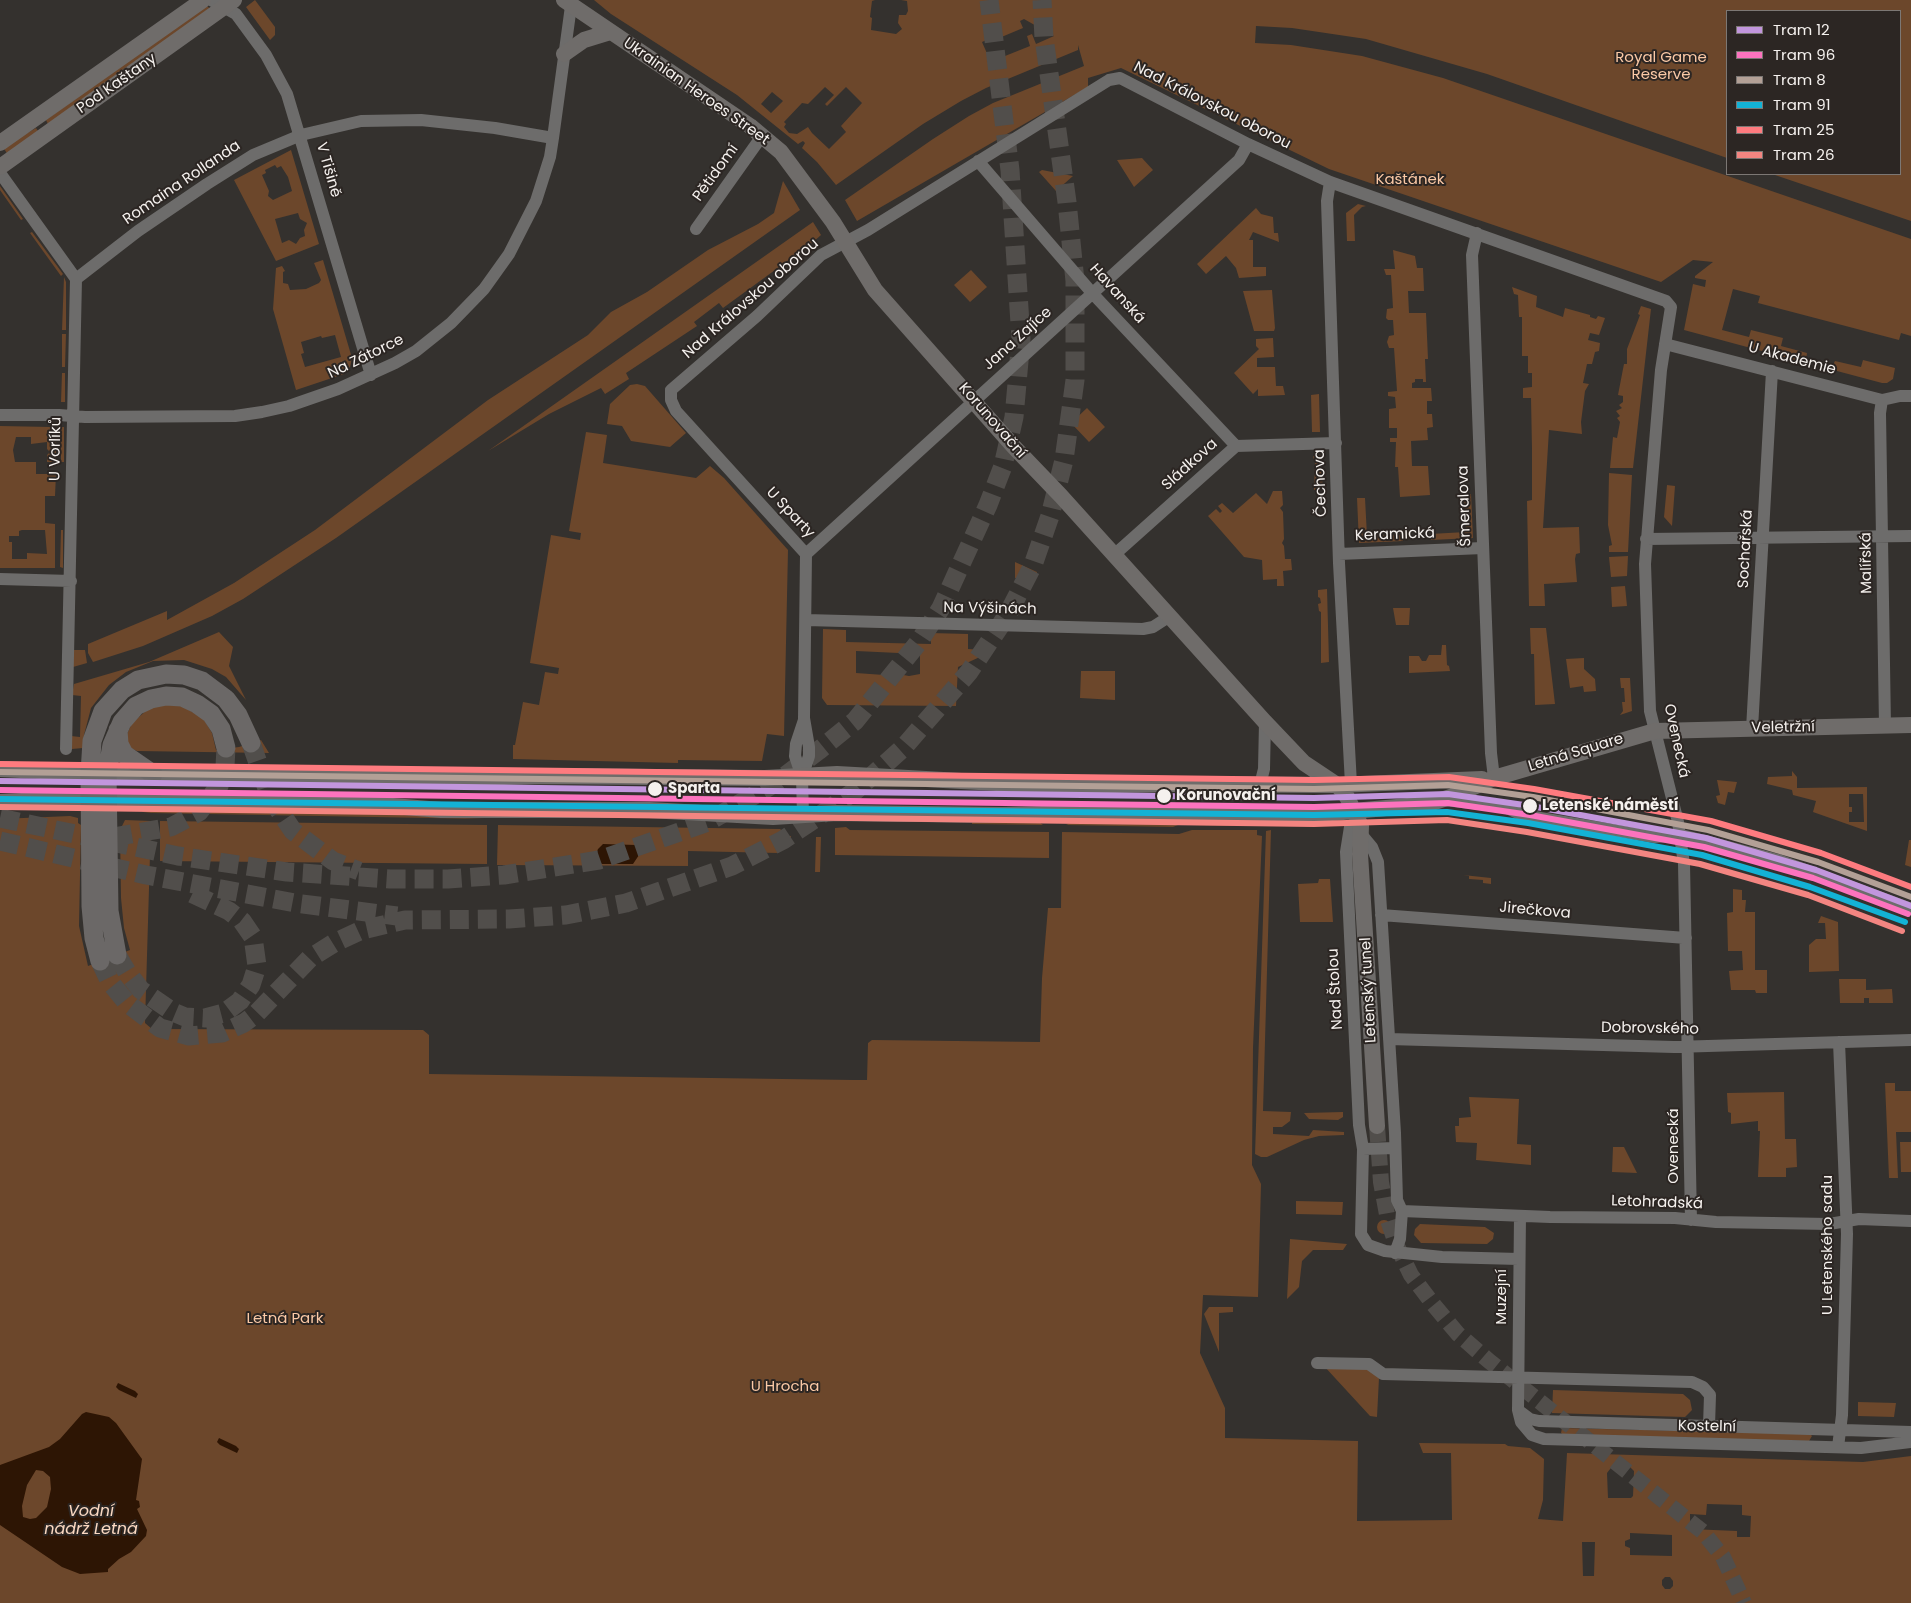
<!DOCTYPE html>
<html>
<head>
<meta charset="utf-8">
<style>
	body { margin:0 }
	#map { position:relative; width:1911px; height:1603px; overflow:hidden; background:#34312e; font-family:Poppins,sans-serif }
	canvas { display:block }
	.legend { position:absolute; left:1726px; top:10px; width:175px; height:165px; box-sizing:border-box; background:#2c2623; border:1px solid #7c7774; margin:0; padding:6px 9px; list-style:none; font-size:15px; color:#f5f1ee }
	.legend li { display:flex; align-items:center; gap:10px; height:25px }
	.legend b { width:25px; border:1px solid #7c7774 }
</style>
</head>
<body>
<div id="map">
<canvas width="1911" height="1603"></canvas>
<ul class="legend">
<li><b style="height:6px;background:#c296dd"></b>Tram 12</li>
<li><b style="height:6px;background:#fc73be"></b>Tram 96</li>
<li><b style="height:6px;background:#b3a096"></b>Tram 8</li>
<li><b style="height:6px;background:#13b2d5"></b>Tram 91</li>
<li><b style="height:6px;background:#fe7b7f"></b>Tram 25</li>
<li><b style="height:6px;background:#f38581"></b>Tram 26</li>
</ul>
</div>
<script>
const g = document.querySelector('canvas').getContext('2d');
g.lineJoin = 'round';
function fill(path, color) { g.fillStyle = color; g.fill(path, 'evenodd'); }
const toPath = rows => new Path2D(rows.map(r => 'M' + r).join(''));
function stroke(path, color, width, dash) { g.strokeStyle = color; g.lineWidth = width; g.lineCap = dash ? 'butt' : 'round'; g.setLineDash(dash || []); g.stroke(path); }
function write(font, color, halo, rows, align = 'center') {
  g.font = font + ' Poppins,sans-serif'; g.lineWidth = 4; g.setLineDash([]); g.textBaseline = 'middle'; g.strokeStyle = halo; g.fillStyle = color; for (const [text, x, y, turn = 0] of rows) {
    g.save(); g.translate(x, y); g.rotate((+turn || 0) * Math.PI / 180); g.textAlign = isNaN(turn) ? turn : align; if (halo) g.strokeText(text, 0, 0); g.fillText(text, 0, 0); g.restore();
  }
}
const green = toPath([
	[255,0,275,27,275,35,270,40,246,7],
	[594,0,875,0,872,1,870,17,872,18,871,30,896,34,902,29,898,23,899,15,906,15,908,11,907,1,901,0,1911,0,1911,221,1772,174,1900,174,1900,11,1727,11,1727,158,1487,74,1366,39,1292,28,1256,26,1255,43,1291,45,1362,56,1443,78,1911,239,1911,336,1901,333,1899,340,1758,303,1760,296,1733,289,1722,330,1749,337,1751,330,1783,338,1781,346,1807,353,1806,359,1799,361,1684,330,1693,284,1705,287,1706,280,1695,278,1695,276,1713,262,1693,260,1661,282,1329,169,1121,68,1088,78,1088,87,857,221,845,200,933,139,969,116,993,103,1084,66,1078,45,1078,50,986,88,961,101,923,124,836,185,817,162,802,148,805,143,803,141,798,144,737,95,611,14],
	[1024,19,1054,36,1036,44,1032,34,1027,36,1030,46,1000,58,1001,63,993,67,982,42,991,38,992,41,1023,28,1020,21],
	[825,87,834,95,825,104,827,106,846,87,862,103,841,126,846,132,829,149,812,133,808,127,797,134,789,133,784,127,786,124,784,122,802,103,808,104],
	[772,92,783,101,771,113,761,104],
	[205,5,211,9,48,124,46,120],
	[36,128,38,131,8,155,3,147],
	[291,150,319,244,276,261,234,180],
	[275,165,277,168,281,166,288,177,292,191,273,200,268,196,269,191,262,175,266,173,265,170],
	[298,213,300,219,307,223,304,230,305,236,300,238,296,244,289,240,282,243,275,219],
	[1142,158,1153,170,1134,187,1117,160],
	[1042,170,1073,176,1056,191,1039,172],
	[783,181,800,210,336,538,243,599,212,616,143,646,93,662,88,653,88,644,167,611,167,620,234,583,315,530,488,400,588,335,611,312,647,292,708,250,758,224,774,213],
	[0,186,23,219,21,220,0,190],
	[1358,204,1366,206,1362,207,1354,215,1355,241,1347,241,1346,213],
	[1256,208,1261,214,1273,217,1274,233,1278,233,1279,242,1253,232,1249,240,1253,240,1253,267,1266,267,1266,276,1239,278,1236,268,1226,256,1206,274,1197,264],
	[813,222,821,235,812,243,723,308,719,303,694,322,697,326,626,373,629,379,605,394,601,388,549,414,488,451],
	[32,232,63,274,61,276,30,233],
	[1393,250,1415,256,1417,268,1423,268,1424,291,1408,291,1409,313,1426,313,1428,359,1425,359,1426,382,1423,382,1423,379,1415,379,1415,382,1412,383,1412,388,1431,388,1432,401,1427,401,1427,414,1432,414,1433,427,1427,428,1428,440,1411,441,1412,466,1428,466,1430,495,1400,497,1398,467,1395,467,1396,442,1390,442,1390,438,1397,438,1397,428,1389,428,1389,409,1396,408,1395,397,1388,396,1388,392,1397,391,1394,348,1389,348,1387,342,1389,336,1394,335,1393,320,1388,320,1386,318,1387,309,1393,308,1391,275,1386,275,1384,269,1395,269],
	[323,260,352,358,350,367,344,374,296,390,273,309,276,268,282,266,285,271,283,272,283,283,288,284,290,290,306,289,319,283,321,280,314,263],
	[335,335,341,357,305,367,301,354,304,353,301,342,321,336,322,338],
	[971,270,987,287,970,302,954,285],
	[64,277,66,282,66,330,62,330],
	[1512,287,1537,296,1536,307,1563,317,1565,308,1590,315,1590,317,1596,319,1598,316,1605,318,1599,335,1590,333,1588,340,1600,343,1599,351,1595,352,1592,364,1587,364,1583,383,1589,384,1585,391,1581,422,1582,434,1549,430,1543,528,1579,527,1580,553,1576,554,1575,559,1577,582,1544,584,1545,606,1529,606,1527,501,1532,500,1532,449,1531,398,1523,398,1523,388,1532,387,1532,373,1528,373,1528,356,1522,356,1522,317,1519,317,1518,295,1514,294],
	[1272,290,1275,328,1274,331,1254,331,1243,291],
	[1641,306,1651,309,1633,468,1610,468,1613,437,1617,438,1620,422,1617,418,1620,416,1616,411,1622,408,1619,405,1623,402,1623,396,1618,395,1623,369,1624,364,1627,364,1627,349,1640,315,1638,314],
	[62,334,66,334,65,367,62,367],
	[1273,338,1274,357,1257,358,1257,367,1275,367,1276,386,1283,386,1285,395,1258,396,1258,389,1253,394,1234,373,1259,349,1256,346,1256,339],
	[1863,360,1895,368,1893,379,1887,383,1882,383,1837,371,1833,365,1835,361,1861,367],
	[62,373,65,373,65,402,61,402],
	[637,384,645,386,686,433,670,447,631,441,622,426,607,424,610,404,630,385],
	[1319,394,1320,432,1312,432,1311,395],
	[1087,408,1105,427,1089,442,1071,423],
	[0,426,51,427,51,431,56,432,56,462,47,462,47,455,50,452,47,449,47,442,31,444,31,437,16,437,13,450,15,462,36,462,36,474,56,474,55,496,45,496,45,523,55,524,55,568,0,568],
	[22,530,45,530,47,554,27,553,27,559,12,559,12,542,9,542,9,536,19,536,19,531],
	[61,427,64,427,64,462,61,462],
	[586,432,607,435,603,463,696,478,710,466,724,478,788,550,784,736,767,734,762,761,678,760,678,763,513,759,513,745,515,745,523,702,539,705,545,672,558,674,559,668,530,663,551,535,580,540,581,533,569,531],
	[1321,455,1323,489,1314,490,1315,463,1313,456],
	[1609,473,1632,475,1628,552,1609,552,1609,546,1612,545,1608,525],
	[1667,485,1675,486,1672,526,1664,517],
	[1273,491,1282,491,1283,505,1280,508,1283,512,1284,539,1282,543,1284,546,1285,559,1291,559,1292,570,1283,571,1284,586,1277,586,1277,579,1263,580,1262,560,1244,557,1208,516,1216,509,1220,513,1222,511,1218,506,1222,503,1233,513,1256,493,1267,504],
	[1471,494,1473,538,1431,540,1430,534,1466,532,1464,495],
	[1357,498,1365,498,1367,536,1403,535,1403,541,1359,543],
	[61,530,63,530,63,568,60,567],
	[1628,556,1627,576,1611,577,1609,557],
	[1015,562,1037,572,1037,578,1015,578],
	[1625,586,1627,606,1612,607,1611,587],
	[1327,589,1329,662,1321,663,1321,612,1319,611,1318,604,1321,603,1320,598,1318,597,1318,590],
	[1393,608,1410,608,1409,625,1396,625],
	[1530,628,1546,628,1555,704,1535,705,1534,654,1531,654],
	[823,629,846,630,846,642,931,644,931,633,968,634,968,649,982,650,982,656,958,667,956,706,827,705,822,698],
	[856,651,920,654,920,674,909,676,898,674,898,676,856,673],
	[219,632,233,647,229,666,246,700,226,677,212,669,184,660,153,661,126,672,109,685,91,708,84,735,83,748,72,749,71,736,80,737,81,696,72,695,74,684,149,662],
	[1442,645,1446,645,1447,665,1449,666,1450,671,1409,673,1409,656,1419,656,1422,661,1426,661,1429,655,1441,655],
	[73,650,85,650,87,663,73,667],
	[1584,658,1584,669,1595,679,1596,691,1584,692,1583,686,1570,688,1566,659],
	[1081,671,1115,671,1115,700,1080,698],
	[1620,678,1630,678,1632,711,1620,715,1623,711,1622,702,1625,702,1624,688,1621,688],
	[162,704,180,705,203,718,212,733,216,750,239,747,261,740,269,753,137,751,128,747,127,734,132,723,148,709],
	[1792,771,1797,777,1797,788,1867,787,1867,831,1813,812,1816,801,1793,795,1792,790,1767,784,1768,777,1792,776],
	[1849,794,1863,794,1864,822,1849,822,1849,812,1852,812,1852,807,1849,807],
	[1717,780,1737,782,1734,793,1728,792,1725,805,1718,803,1716,796,1720,795],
	[136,806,333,809,402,815,485,819,151,813,143,812],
	[70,816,78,818,78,823,81,825,79,926,88,966,130,950,124,928,121,898,120,830,125,820,151,821,145,1023,152,1029,423,1030,429,1035,429,1074,854,1080,867,1080,868,1043,872,1040,1040,1042,1042,978,1048,908,1061,908,1062,832,1179,834,1192,830,1257,830,1257,835,1262,836,1253,1048,1252,1165,1261,1184,1258,1297,1203,1295,1200,1353,1225,1408,1225,1438,1358,1441,1357,1521,1452,1520,1451,1453,1423,1453,1419,1443,1505,1444,1508,1446,1530,1448,1544,1459,1543,1500,1538,1519,1563,1521,1567,1453,1863,1462,1911,1456,1911,1603,0,1603,0,819],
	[1622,1463,1629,1466,1634,1471,1633,1496,1631,1498,1608,1498,1607,1473,1614,1464],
	[1707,1504,1742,1505,1742,1515,1751,1516,1750,1537,1737,1537,1737,1531,1690,1529,1690,1514,1706,1515],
	[1630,1533,1672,1535,1672,1556,1630,1555,1630,1548,1625,1546,1625,1541,1630,1539],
	[1582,1542,1595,1542,1594,1576,1583,1576],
	[1665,1577,1670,1577,1673,1581,1673,1586,1670,1589,1665,1589,1662,1585,1662,1580],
	[1079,819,1188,821,1173,827,1066,825],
	[160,821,487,825,487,864,160,861],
	[972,821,1039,822,1043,825,972,824],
	[1220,821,1256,821,1256,826,1189,825,1194,823],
	[498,825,780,829,785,833,785,836,791,836,790,845,778,853,688,851,688,866,497,865],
	[846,827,850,830,1049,832,1049,858,835,855,835,828],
	[1271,830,1263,1111,1291,1112,1290,1121,1282,1127,1273,1127,1273,1134,1309,1136,1313,1130,1344,1132,1344,1135,1319,1136,1304,1140,1267,1157,1261,1157,1255,1154,1266,831],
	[816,837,821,837,820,872,815,872],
	[1909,840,1911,840,1911,867,1905,865],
	[1463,875,1491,878,1491,884,1483,883,1483,880,1469,879,1469,876],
	[1319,879,1330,879,1333,922,1300,922,1298,884,1318,883],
	[1733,889,1742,890,1742,900,1746,900,1745,912,1755,912,1755,970,1767,970,1767,993,1756,993,1755,990,1731,990,1729,971,1743,970,1742,951,1728,951,1727,913,1733,912],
	[1821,916,1838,922,1839,971,1809,972,1809,945,1816,939,1826,939,1825,923,1818,923],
	[1839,979,1866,979,1866,990,1892,989,1893,1003,1869,1003,1869,998,1864,998,1864,1003,1840,1003],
	[1885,1083,1895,1083,1895,1091,1911,1091,1911,1132,1896,1132,1898,1178,1889,1178],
	[1784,1092,1785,1139,1796,1139,1797,1167,1786,1168,1786,1177,1758,1177,1760,1131,1758,1131,1758,1121,1731,1124,1731,1113,1728,1112,1727,1093],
	[1469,1097,1519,1099,1517,1144,1531,1145,1531,1165,1476,1160,1477,1143,1456,1142,1455,1126,1459,1126,1459,1118,1471,1117],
	[1343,1112,1343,1117,1338,1120,1309,1119,1304,1113],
	[1900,1142,1911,1142,1911,1172,1901,1172],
	[1613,1147,1624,1147,1637,1173,1612,1172],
	[1296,1201,1343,1202,1342,1215,1296,1214],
	'1377 1227a7 7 0 1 1 14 0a7 7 0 1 1-14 0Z',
	[1420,1224,1485,1227,1494,1233,1493,1239,1487,1244,1421,1243,1414,1235,1415,1229],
	[1290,1239,1347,1244,1343,1250,1313,1250,1302,1261,1299,1287,1287,1299],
	[1209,1307,1233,1307,1233,1312,1219,1313,1219,1352,1204,1314],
	[1324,1366,1366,1367,1379,1378,1377,1417,1370,1416],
	[1553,1390,1683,1394,1690,1400,1692,1410,1685,1417,1552,1413],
	[1858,1402,1896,1403,1894,1417,1858,1416],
	[1562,1428,1810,1434,1812,1436,1809,1441,1565,1436,1561,1433]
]);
const water = toPath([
	[603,844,636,845,639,849,639,855,633,864,602,864,598,862,595,856,598,849],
	[118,1383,135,1391,138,1394,136,1398,119,1390,116,1387],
	[86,1412,109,1417,116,1423,142,1459,136,1500,139,1501,140,1507,137,1509,147,1530,146,1536,131,1552,119,1559,108,1569,108,1572,80,1574,62,1567,0,1525,0,1465,49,1447,60,1439,82,1414],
	[36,1470,43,1471,50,1477,51,1489,47,1507,36,1518,30,1519,23,1517,22,1506,27,1485],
	[219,1438,236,1446,239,1449,237,1453,220,1445,217,1442]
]);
const majorTunnel = toPath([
	[1377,1126,1381,1182,1388,1220,1396,1244,1411,1275,1433,1304,1458,1334,1489,1361,1703,1532,1723,1557,1744,1603]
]);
const highwayTunnel = toPath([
	[251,743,270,797,293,831,333,861,359,871],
	[0,818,178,856,287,872,390,879,448,879,504,875,599,860,708,822,777,782,818,751,855,721,918,643,941,608,988,505,1003,466,1014,417,1021,339,1010,170,989,0],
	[113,837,171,827,199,812,219,786,225,766,226,748],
	[0,841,146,875,295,903,397,916],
	[117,955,127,972,141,990,173,1012,185,1017,205,1018,224,1013,240,1001,251,985,257,966,253,937,242,921,229,911,187,891],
	[100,961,110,982,127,1003,160,1028,189,1036,222,1033,244,1023,256,1014,310,958,334,943,362,930,405,920,509,919,566,915,626,903,732,866,783,840,816,818,855,791,903,748,969,672,1008,614,1033,565,1050,516,1064,460,1075,380,1075,281,1067,202,1044,38,1042,0]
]);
const minor = toPath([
	[211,0,236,14,266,55,287,94,371,375],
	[978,161,1093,294,1236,446],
	[0,173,76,279,66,749],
	[1330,182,1327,201,1339,563,1351,784],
	[696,229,762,136],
	[1477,233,1472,255,1491,753,1494,778],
	[76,279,138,231,207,184,253,155,301,135,361,121,421,120,495,128,553,138],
	[1665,344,1882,400,1900,396,1911,396],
	[1882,400,1880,413,1885,726],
	[0,415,59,415,85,417,235,416,262,412,289,406,338,389,395,363,416,351,451,323,484,289,509,254,536,201,550,157,553,138,571,6,569,0],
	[1646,539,1911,536],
	[806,554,1239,160,1248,144],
	[1339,554,1483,548],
	[1114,555,1236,446,1336,443],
	[0,579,71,581],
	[806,620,1143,629,1153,627,1170,616],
	[1752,729,1772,371],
	[802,777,809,756,809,747,804,718,806,554,676,411,671,400,671,390,757,316,821,255,868,230,1109,80,1120,78,1248,144,1330,182,1666,301,1671,307,1661,370,1645,564,1650,711,1678,822,1684,864,1691,1220],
	[1260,785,1264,769,1265,722],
	[1445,800,1505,807,1522,815,1655,837,1681,835,1705,841,1778,860,1911,909],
	[803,815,802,777,795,756,796,744,804,720],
	[1350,827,1346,852,1359,1125,1363,1149,1361,1234,1368,1245,1385,1251,1442,1257,1519,1259],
	[1362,835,1372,847,1378,862,1395,1133,1397,1200,1402,1211,1400,1239,1395,1253],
	[1381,915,1686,938],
	[1389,1039,1674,1047,1911,1040],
	[1363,1149,1395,1148],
	[1402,1211,1550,1217,1675,1218,1716,1222,1829,1224,1859,1219,1911,1221],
	[1520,1216,1518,1410,1521,1422,1532,1435,1544,1439,1861,1448,1911,1442],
	[1317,1363,1369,1364,1383,1374,1692,1382,1703,1387,1710,1395,1709,1426],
	[1518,1410,1530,1419,1539,1421,1911,1432],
	[1838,1447,1842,1415,1847,1234,1839,1042]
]);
const major = toPath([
	[564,0,750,126,781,152,833,222,875,290,1014,447,1061,496,1265,722,1304,763,1337,785,1347,797,1361,826,1360,854,1377,1126],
	[564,54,584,40,610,32],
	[0,143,203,0],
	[0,167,234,0],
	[0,769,82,773,463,778,544,776,765,778,837,774,1050,786,1177,784,1337,785,1482,779],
	[0,802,65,799,344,802,441,810,649,810,773,817,837,813,1002,815,1124,812,1300,816,1429,804,1456,795,1494,778,1655,731,1911,725]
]);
const highway = toPath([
	[118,730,119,744,124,754,153,774],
	[117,955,109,911,107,773,112,745,122,722,136,706,151,699,166,696,182,697,197,704,211,714,221,729,226,748],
	[100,961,94,938,91,906,90,773,92,741,103,711,122,690,138,680,166,674,184,675,202,681,226,699,238,715,251,743]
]);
const tram1 = toPath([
	[0,781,1314,798,1448,794,1531,806,1706,838,1816,870,1911,906]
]);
const tram2 = toPath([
	[0,790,1314,807,1448,803,1530,815,1704,847,1813,878,1908,914]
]);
const tram3 = toPath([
	[0,772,1314,789,1448,785,1533,797,1708,830,1818,862,1911,897]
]);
const tram4 = toPath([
	[0,799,1314,815,1447,812,1528,823,1702,855,1810,887,1905,922]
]);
const tram5 = toPath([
	[0,764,1314,780,1449,777,1534,789,1711,821,1821,853,1911,887]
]);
const tram6 = toPath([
	[0,807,1314,824,1447,820,1527,832,1700,864,1808,895,1902,931]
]);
const markers = [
	[655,789,8,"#f5f1ee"],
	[1164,796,8,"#f5f1ee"],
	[1530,806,8,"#f5f1ee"]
];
const parkNames = [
	["Royal Game",1661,58],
	["Reserve",1661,75],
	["Kaštánek",1410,180],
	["Letná Park",285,1319],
	["U Hrocha",785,1387]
];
const streetNames = [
	["Pod Kaštany",117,84,-35],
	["Ukrainian Heroes Street",696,92,35],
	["Nad Královskou oborou",1212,106,27],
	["V Tišině",328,170,74],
	["Pětidomí",716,173,-54],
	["Romaina Rollanda",182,183,-34],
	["Havanská",1117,294,48],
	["Nad Královskou oborou",751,299,-41],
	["Jana Zajíce",1018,339,-42],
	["Na Zátorce",366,357,-26],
	["U Akademie",1792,359,15],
	["Korunovační",992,421,49],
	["U Vorlíků",56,449,-89],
	["Sládkova",1190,465,-42],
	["Čechova",1321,483,-92],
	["Šmeralova",1465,506,-92],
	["U Sparty",790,513,47],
	["Keramická",1395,535,-2],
	["Sochařská",1746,549,-87],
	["Malířská",1867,563,-91],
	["Na Výšinách",990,609,1],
	["Veletržní",1783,728,-1],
	["Ovenecká",1676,741,78],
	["Letná Square",1576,753,-17],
	["Jirečkova",1535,911,5],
	["Nad Štolou",1336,989,-93],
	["Letenský tunel",1369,990,-93],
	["Dobrovského",1650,1029,1],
	["Ovenecká",1674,1146,-90],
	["Letohradská",1657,1203,2],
	["U Letenského sadu",1828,1245,-90],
	["Muzejní",1502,1297,-90],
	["Kostelní",1707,1427,1]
];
const stopNames = [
	["Sparta",668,789],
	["Korunovační",1176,796],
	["Letenské náměstí",1542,806]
];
const waterNames = [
	["Vodní",91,1512],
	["nádrž Letná",91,1530]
];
fill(green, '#6c472b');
fill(water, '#2d1504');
stroke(majorTunnel, '#514e4b', 16, [16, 8]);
stroke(highwayTunnel, '#514e4b', 19, [19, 9]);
stroke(minor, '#6d6c6b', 12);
stroke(major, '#6f6c6a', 16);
stroke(highway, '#6b6867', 19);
stroke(tram1, '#c296dd', 6);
stroke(tram2, '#fc73be', 6);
stroke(tram3, '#b3a096', 6);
stroke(tram4, '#13b2d5', 6);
stroke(tram5, '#fe7b7f', 6);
stroke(tram6, '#f38581', 6);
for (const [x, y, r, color] of markers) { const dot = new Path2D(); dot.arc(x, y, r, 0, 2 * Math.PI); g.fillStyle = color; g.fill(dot); stroke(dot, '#2c2623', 2); }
write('15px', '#fbc9a6', '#2c2623', parkNames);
write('15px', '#f5f1ee', '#2c2623', streetNames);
write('bold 15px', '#f5f1ee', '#2c2623', stopNames, 'left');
write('italic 16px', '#fbd9c2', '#2c2623', waterNames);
</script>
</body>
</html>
